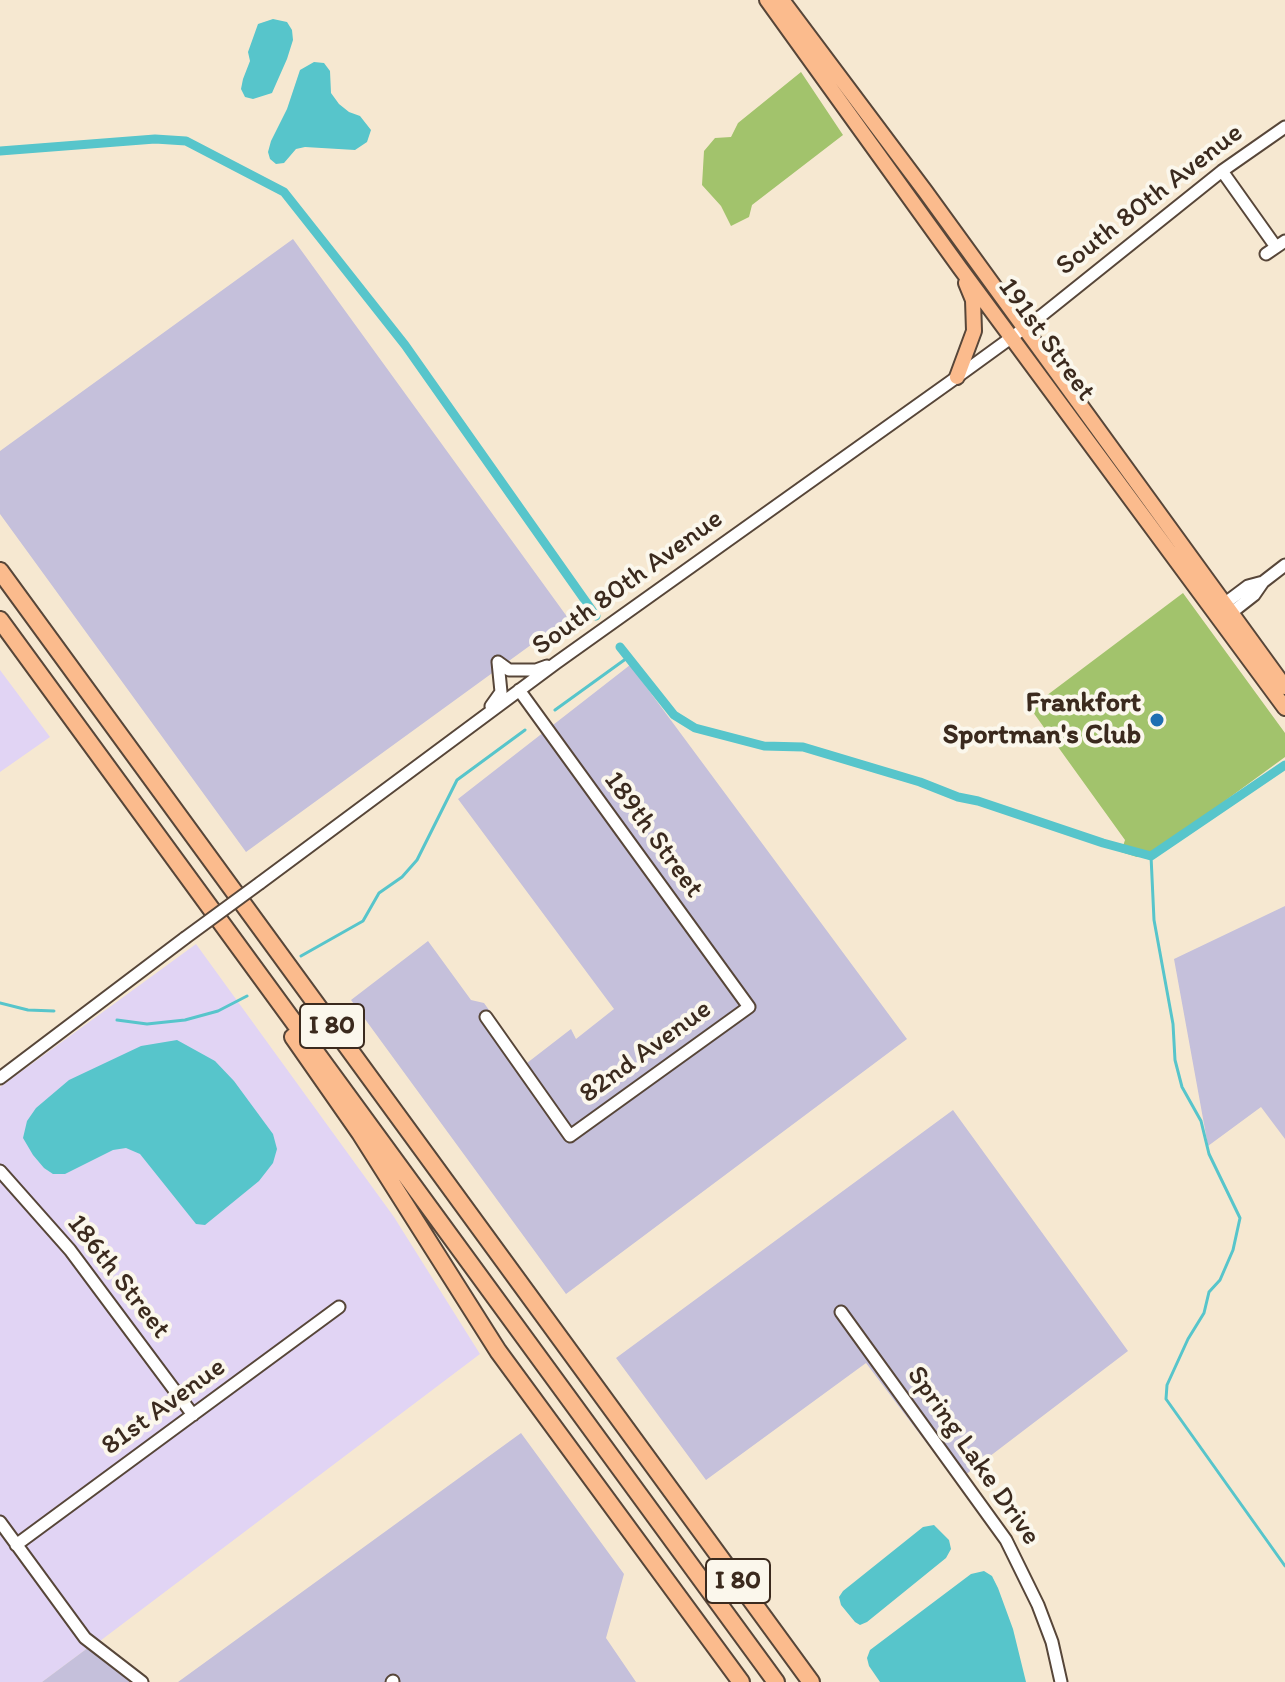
<!DOCTYPE html>
<html>
<head>
<meta charset="utf-8">
<style>
	body { margin:0 }
	canvas { display:block; background:#f6e8d1 }
</style>
</head>
<body>
<canvas width="1285" height="1682"></canvas>
<script>
const g = document.querySelector('canvas').getContext('2d');
g.lineJoin = 'round';
function fill(path, color) { g.fillStyle = color; g.fill(path, 'evenodd'); }
const toPath = rows => new Path2D(rows.map(r => 'M' + r).join(''));
function stroke(path, color, width, dash) { g.strokeStyle = color; g.lineWidth = width; g.lineCap = dash ? 'butt' : 'round'; g.setLineDash(dash || []); g.stroke(path); }
function write(font, color, halo, rows, align = 'center') {
  g.font = font + ' Itim,sans-serif'; g.lineWidth = 8; g.setLineDash([]); g.textBaseline = 'middle'; g.strokeStyle = halo; g.fillStyle = color; for (const [text, x, y, turn = 0] of rows) {
    g.save(); g.translate(x, y); g.rotate((+turn || 0) * Math.PI / 180); g.textAlign = isNaN(turn) ? turn : align; if (halo) g.strokeText(text, 0, 0); g.fillText(text, 0, 0); g.restore();
  }
}
const built = toPath([
	[0,670,50,737,0,772],
	[196,944,394,1217,480,1354,96,1644,86,1634,0,1517,0,1087],
	[0,1526,89,1647,42,1682,0,1682]
]);
const industrial = toPath([
	[293,239,568,618,246,852,0,514,0,451],
	[630,665,907,1039,566,1294,351,1000,428,941,471,1000,484,1003,527,1063,571,1029,576,1039,614,1009,458,799],
	[1285,906,1285,1139,1261,1107,1208,1146,1174,959],
	[953,1110,1128,1351,956,1482,866,1363,706,1480,616,1358],
	[521,1433,624,1574,606,1638,636,1682,178,1682],
	[89,1647,136,1682,42,1682]
]);
const green = toPath([
	[801,72,843,135,752,205,749,217,731,226,721,206,702,185,704,151,715,138,731,137,738,123],
	[1183,593,1285,733,1285,757,1155,852,1137,857,1121,852,1125,840,1030,708]
]);
const water = toPath([
	[273,19,287,22,292,30,293,40,287,59,272,93,253,99,245,97,241,89,243,79,250,61,248,52,258,24],
	[314,62,324,63,330,71,331,93,339,104,349,112,360,116,371,130,367,142,355,150,305,147,296,149,284,163,276,164,270,159,268,152,271,141,287,109,300,70],
	[177,1040,215,1061,234,1081,273,1134,277,1149,273,1163,259,1181,205,1225,196,1224,140,1154,126,1148,113,1150,65,1174,53,1174,44,1168,33,1155,23,1138,27,1121,36,1108,69,1080,141,1046],
	[934,1525,949,1540,951,1549,946,1558,867,1622,860,1625,855,1622,841,1605,839,1597,843,1591,923,1527],
	[984,1571,992,1576,998,1588,1013,1629,1026,1682,880,1682,869,1666,867,1658,870,1650,971,1574]
]);
const stream = toPath([
	[555,710,627,658],
	[1151,856,1154,920,1173,1024,1175,1060,1182,1087,1201,1121,1209,1154,1240,1218,1233,1250,1220,1280,1209,1292,1204,1313,1188,1339,1167,1385,1166,1399,1285,1566],
	[301,956,363,921,379,893,402,877,417,860,457,780,525,730],
	[0,1003,28,1010,54,1011],
	[117,1020,147,1024,185,1020,218,1011,247,996]
]);
const canal = toPath([
	[0,151,155,139,186,141,284,192,405,345,596,616],
	[620,647,674,715,695,728,764,746,803,747,920,782,958,797,978,801,1103,843,1151,856,1285,765]
]);
const minor = toPath([
	[1222,171,1276,247],
	[1266,254,1285,241],
	[1263,582,1285,565],
	[1224,604,1248,586,1263,582,1254,595,1231,613],
	[498,662,509,670,536,670,547,666],
	[491,706,501,692,498,662],
	[260,883,556,663,957,377,1041,316,1222,171,1285,127],
	[486,1017,570,1136,749,1007,519,690],
	[0,1078,185,938],
	[0,1171,70,1250,193,1415],
	[841,1312,1006,1540,1038,1605,1052,1642,1061,1682],
	[0,1522,85,1638,142,1682],
	[16,1545,339,1307],
	[392,1682,393,1681]
]);
const major = toPath([
	[767,0,960,268,1285,708],
	[782,0,925,191,1285,687],
	[957,377,974,331,973,300,966,283]
]);
const highway = toPath([
	[0,571,811,1682],
	[0,620,776,1682],
	[293,1037,360,1133,498,1351,741,1682]
]);
const minorBridge = toPath([
	[185,938,260,883]
]);
const markers = [
	[1157,720,8,"#1f6fb2"]
];
const shields = [
	[332,1026,64],
	[738,1581,64]
];
const shieldNames = [
	["I 80",332,1026],
	["I 80",738,1581]
];
const streetNames = [
	["South 80th Avenue",1150,200,-38],
	["191st Street",1046,340,54],
	["South 80th Avenue",628,583,-36],
	["189th Street",653,835,54],
	["82nd Avenue",646,1052,-36],
	["186th Street",118,1277,52],
	["81st Avenue",164,1407,-36],
	["Spring Lake Drive",973,1456,55]
];
const poiNames = [
	["Frankfort",1141,704],
	["Sportman's Club",1141,736]
];
fill(built, '#e1d4f4');
fill(industrial, '#c5c0db');
fill(green, '#a2c36c');
fill(water, '#57c5cb');
stroke(stream, '#57c5cb', 3);
stroke(canal, '#57c5cb', 9);
stroke(minor, '#574639', 15);
stroke(major, '#574639', 18);
stroke(highway, '#574639', 20);
stroke(minor, '#fff', 11);
stroke(major, '#fbbb8d', 14);
stroke(highway, '#fbbb8d', 16);
stroke(minorBridge, '#574639', 15, []);
stroke(minorBridge, '#fff', 11);
for (const [x, y, r, color] of markers) { const dot = new Path2D(); dot.arc(x, y, r, 0, 2 * Math.PI); g.fillStyle = color; g.fill(dot); stroke(dot, '#fbf7ec', 3); }
for (const [x, y, w] of shields) { const box = new Path2D(); box.roundRect(x - w / 2, y - 22, w, 44, 6); g.fillStyle = '#fbf7ec'; g.fill(box); stroke(box, '#3b2a1e', 2); }
write('bold 26px', '#3b2a1e', null, shieldNames);
write('28px', '#3b2a1e', '#fbf7ec', streetNames);
write('bold 28px', '#3b2a1e', '#fbf7ec', poiNames, 'right');
</script>
</body>
</html>
